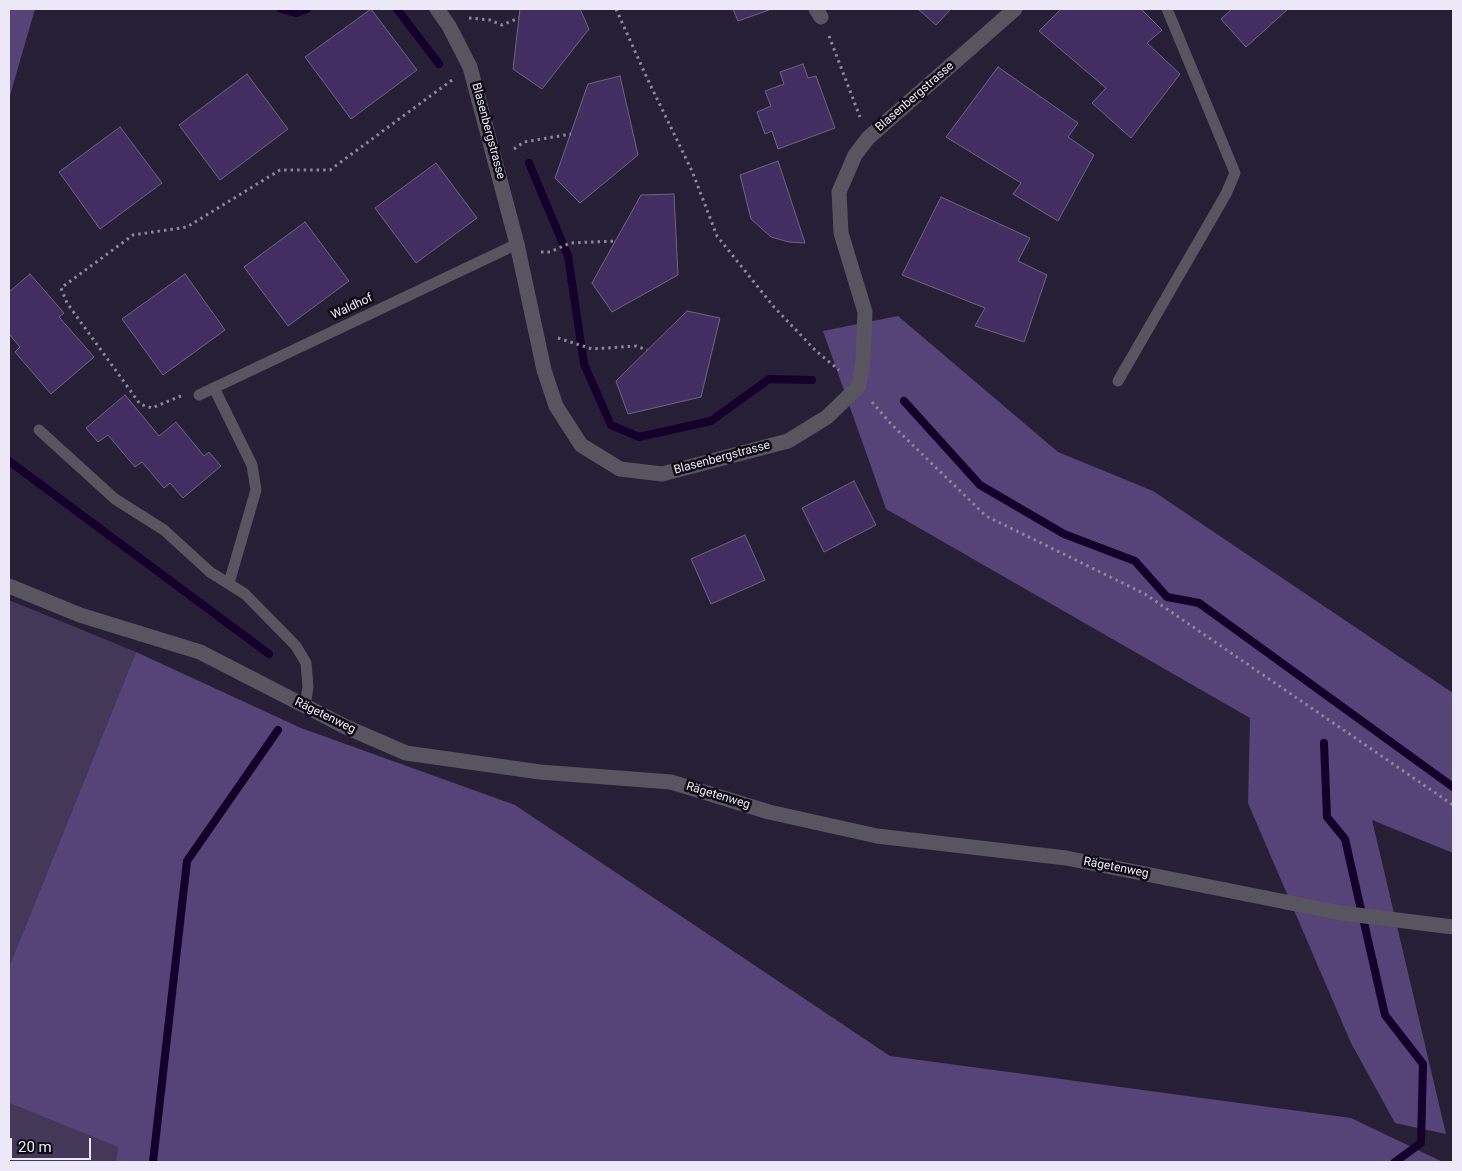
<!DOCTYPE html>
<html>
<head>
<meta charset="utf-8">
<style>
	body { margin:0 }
	#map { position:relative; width:1462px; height:1171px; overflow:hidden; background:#271f35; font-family:Roboto,sans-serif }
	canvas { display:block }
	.frame { position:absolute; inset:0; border:10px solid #ece8f7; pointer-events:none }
	.scale { position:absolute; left:10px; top:1138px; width:81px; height:22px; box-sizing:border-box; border:2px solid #ece8f7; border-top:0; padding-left:6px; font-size:15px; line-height:18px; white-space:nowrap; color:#ece8f7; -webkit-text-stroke:4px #0e0b15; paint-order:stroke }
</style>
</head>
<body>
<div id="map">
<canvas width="1462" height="1171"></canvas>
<div class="frame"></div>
<div class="scale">20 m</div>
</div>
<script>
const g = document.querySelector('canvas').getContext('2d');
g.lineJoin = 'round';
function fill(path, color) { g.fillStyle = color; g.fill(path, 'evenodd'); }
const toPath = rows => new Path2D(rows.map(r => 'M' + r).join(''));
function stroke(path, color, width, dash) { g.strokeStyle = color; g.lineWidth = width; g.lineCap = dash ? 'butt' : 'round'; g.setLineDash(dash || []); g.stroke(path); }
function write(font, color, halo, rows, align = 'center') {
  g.font = font + ' Roboto,sans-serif'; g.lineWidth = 5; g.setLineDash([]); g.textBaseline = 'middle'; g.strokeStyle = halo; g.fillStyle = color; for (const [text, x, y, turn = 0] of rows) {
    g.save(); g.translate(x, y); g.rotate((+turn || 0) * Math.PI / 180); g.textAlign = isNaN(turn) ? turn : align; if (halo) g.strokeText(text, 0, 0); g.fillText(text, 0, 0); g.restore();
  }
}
const green = toPath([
	[9,600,136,652,9,967],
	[9,1103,119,1147,116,1162,9,1162]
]);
const forest = toPath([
	[9,9,35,9,9,99],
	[898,316,1058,452,1153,491,1453,693,1453,853,1372,820,1446,1134,1395,1123,1351,1043,1248,803,1250,718,886,509,823,331],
	[136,652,301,728,515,805,890,1056,1351,1118,1443,1162,116,1162,118,1147,9,1103,9,967]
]);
const stream = toPath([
	[281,9,296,13,307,9],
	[397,9,439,64],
	[529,163,568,256,584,364,611,425,639,437,711,421,769,379,812,380],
	[904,401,980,485,1064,534,1135,561,1167,597,1199,603,1453,787],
	[9,461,269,654],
	[1324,743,1327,817,1345,839,1385,1015,1423,1064,1421,1143,1395,1162],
	[153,1162,187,861,278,730]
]);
const building = toPath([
	[371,9,417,70,351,119,305,57,371,9],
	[520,9,580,9,589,29,542,89,513,69,520,9],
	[733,9,769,9,769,10,738,21,733,9],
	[918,9,951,9,936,25,918,9],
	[1061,9,1141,9,1162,30,1147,43,1180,74,1131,138,1092,103,1106,88,1039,31,1061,9],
	[1232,9,1288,9,1246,47,1221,19,1232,9],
	[803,64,808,78,816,76,835,128,778,149,772,131,765,134,757,112,771,106,765,91,784,84,780,72,803,64],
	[998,67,1078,123,1068,137,1094,155,1058,221,1013,194,1021,183,946,137,998,67],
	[247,74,288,129,220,180,179,125,247,74],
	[620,76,638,155,580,203,555,178,588,84,620,76],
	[120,127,162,183,100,229,59,172,120,127],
	[778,161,805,243,789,242,771,237,751,219,740,175,778,161],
	[436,163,477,218,416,263,375,208,436,163],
	[674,194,678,275,612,312,592,283,641,195,674,194],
	[941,197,1030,238,1018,261,1047,275,1024,342,975,326,985,308,902,275,941,197],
	[305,222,349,281,288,326,244,267,305,222],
	[30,274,64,313,59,317,94,357,51,394,15,352,20,347,9,334,9,292,30,274],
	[185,274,225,330,163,375,122,319,185,274],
	[687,311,720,318,701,397,628,414,616,381,687,311],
	[125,395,159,436,176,422,204,456,209,452,221,466,183,498,170,483,164,488,142,462,135,467,108,435,98,442,86,428,125,395],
	[854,481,876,525,824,552,802,508,854,481],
	[745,535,765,580,711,604,691,559,745,535]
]);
const path = toPath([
	[616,9,647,78,692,171,717,236,774,307,816,351,839,370],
	[469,18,490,20,502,25,519,18],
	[829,36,860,117],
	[514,149,524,142,571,134],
	[541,252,550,252,570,243,616,241],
	[558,338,592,349,636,346,647,350],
	[181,396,152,408,140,404,67,303,61,288,133,235,187,227,280,170,330,170,452,80],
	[872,402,891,424,986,516,1145,594,1453,805]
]);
const lane = toPath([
	[1118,381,1226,194,1235,173,1167,9],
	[214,388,252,465,256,490,229,583],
	[199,395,517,244],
	[39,430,115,499,164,530,210,572,245,594,296,646,306,663,308,687,305,706]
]);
const street = toPath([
	[437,9,449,26,470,67,517,244,544,370,556,406,581,445,620,469,662,474,788,441,827,417,859,386,863,358,865,312,841,233,839,192,855,155,868,138,1015,9],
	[816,9,821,17],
	[9,586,80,615,200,652,346,727,406,753,540,772,671,782,769,812,877,836,1066,858,1341,913,1453,927]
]);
const streetNames = [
	["Blasenbergstrasse",915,97,-41],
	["Blasenbergstrasse",488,131,75],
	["Waldhof",352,307,-25],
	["Blasenbergstrasse",722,458,-15],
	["Rägetenweg",325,716,26],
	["Rägetenweg",718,796,17],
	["Rägetenweg",1116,868,11]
];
fill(green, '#443859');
fill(forest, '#564377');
stroke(stream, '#14002b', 8);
fill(building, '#422e61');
stroke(building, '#6e657f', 1);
stroke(path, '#8c8699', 3, [2.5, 4]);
stroke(lane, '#585560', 11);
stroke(street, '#585560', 15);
write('12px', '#ece8f7', '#0e0b15', streetNames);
</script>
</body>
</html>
